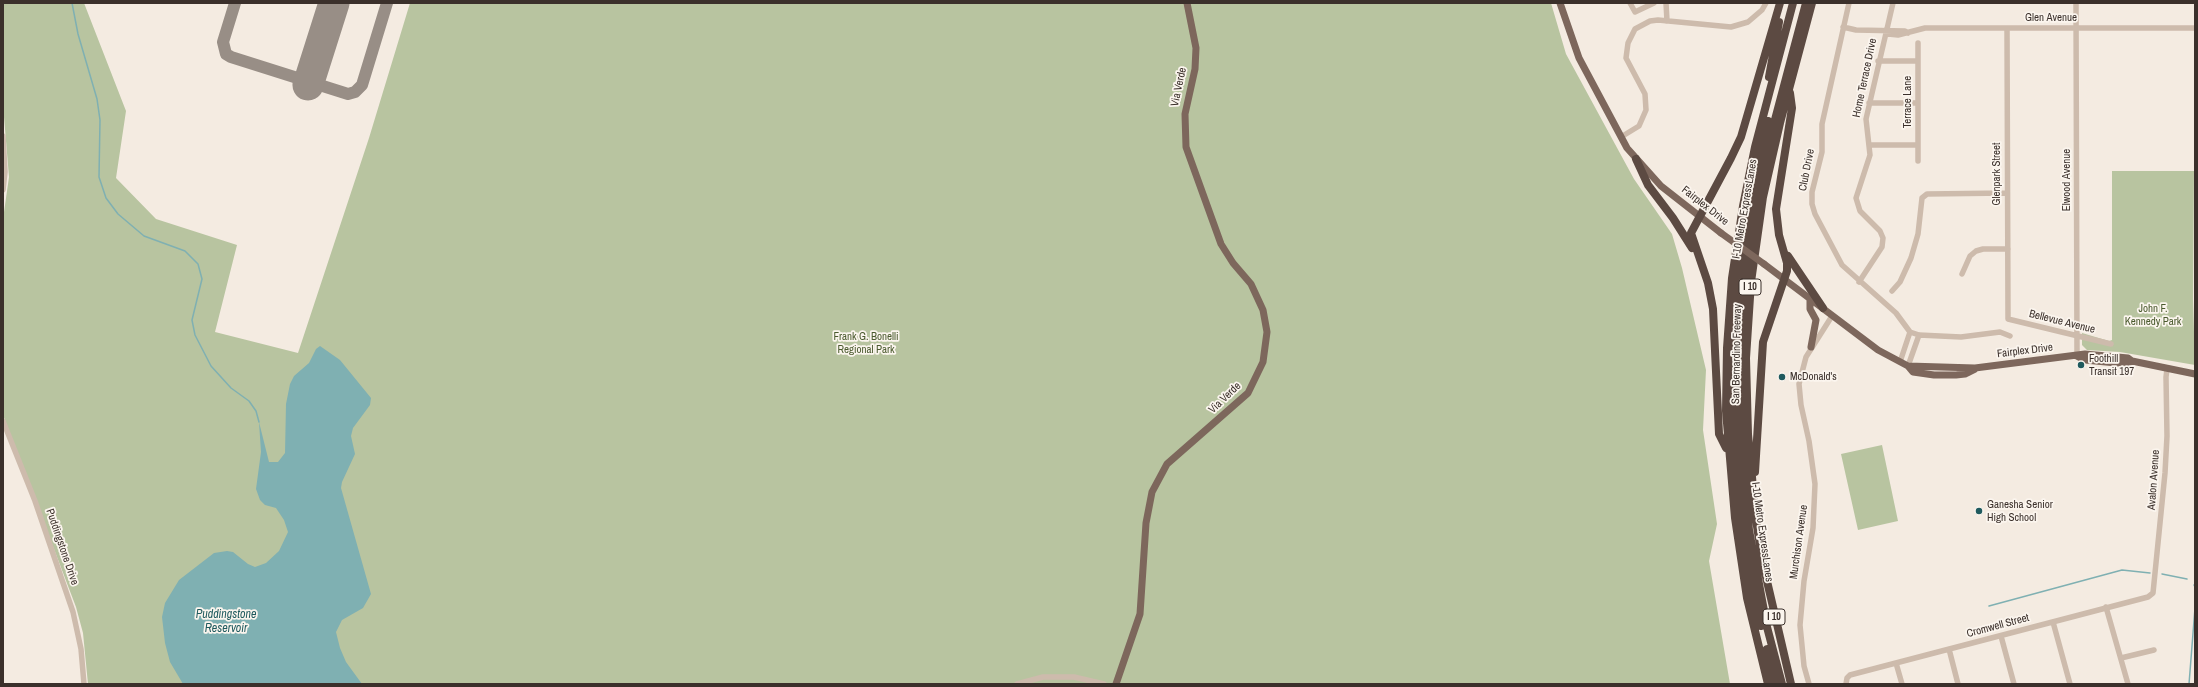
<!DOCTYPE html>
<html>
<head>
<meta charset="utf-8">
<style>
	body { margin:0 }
	#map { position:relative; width:2198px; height:687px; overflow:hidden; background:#f4ebe1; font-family:"Archivo Narrow",sans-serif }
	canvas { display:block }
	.frame { position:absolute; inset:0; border:4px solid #3b302b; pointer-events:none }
</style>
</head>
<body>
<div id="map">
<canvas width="2198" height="687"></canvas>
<div class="frame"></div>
</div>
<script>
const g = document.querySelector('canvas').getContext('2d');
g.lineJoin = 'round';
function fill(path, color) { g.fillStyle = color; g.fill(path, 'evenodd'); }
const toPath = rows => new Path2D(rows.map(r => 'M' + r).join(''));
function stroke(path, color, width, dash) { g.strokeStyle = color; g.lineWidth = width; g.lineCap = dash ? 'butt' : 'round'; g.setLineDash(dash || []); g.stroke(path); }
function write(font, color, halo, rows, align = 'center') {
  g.font = font + ' "Archivo Narrow",sans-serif'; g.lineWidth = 3.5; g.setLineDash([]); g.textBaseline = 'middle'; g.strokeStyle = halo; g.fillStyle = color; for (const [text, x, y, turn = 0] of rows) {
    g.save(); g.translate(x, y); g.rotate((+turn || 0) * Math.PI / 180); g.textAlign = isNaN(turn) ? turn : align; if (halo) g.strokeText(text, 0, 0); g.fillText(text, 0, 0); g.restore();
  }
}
const green = toPath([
	[3,3,84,3,126,111,116,178,156,219,237,245,215,332,298,353,369,138,410,3,1551,3,1566,54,1634,179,1672,234,1682,268,1706,370,1703,430,1717,524,1709,561,1730,684,88,684,83,633,76,607,3,415,3,219,9,177,3,105],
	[2112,171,2194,171,2193,299,2195,365,2120,352,2087,350,2082,345,2082,333,2109,341,2112,340],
	[1882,445,1898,521,1858,530,1841,454]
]);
const water = toPath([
	[320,346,340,360,371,398,370,405,353,428,351,436,355,454,342,482,341,488,371,594,363,608,342,620,336,632,340,648,346,662,362,684,183,684,170,662,165,643,162,617,165,603,179,580,214,553,227,551,233,552,248,564,255,567,266,563,279,551,288,532,284,520,276,508,265,505,260,500,256,489,261,452,259,422,269,462,278,462,285,453,286,404,290,384,294,376,309,363,316,349]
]);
const stream = toPath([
	[72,3,78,34,97,99,100,120,99,177,106,198,118,214,144,236,185,251,198,264,202,279,192,320,195,335,211,366,231,388,249,401,256,411,259,422],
	[2162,574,2187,579],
	[2194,585,2195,587],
	[1989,606,2122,570,2150,573],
	[2189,684,2195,608]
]);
const taxiway = toPath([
	[235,3,223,42,226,54,231,57,348,94,355,92,362,85,387,3]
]);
const runway = toPath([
	[308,85,334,3]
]);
const minor = toPath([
	[1630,3,1635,12,1654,3],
	[1666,3,1667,21],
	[1849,3,1822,124,1822,152,1812,192,1812,204,1815,214,1842,265,1896,313,1910,332,1919,335,1961,337,2000,332,2010,336],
	[2076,3,2077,356],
	[1843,27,1856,30,1905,31,1908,33],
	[2007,28,2008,319,2111,344],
	[1885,31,1888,34,1898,35,1925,28,2195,28],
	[1878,61,1918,61],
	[1869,103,1918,103],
	[3,136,5,172,3,190],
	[1621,137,1639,126,1646,110,1645,94,1626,58,1628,43,1635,29,1650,21,1658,20,1731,27,1748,22,1762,10,1766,3],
	[1870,145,1918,145],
	[1918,161,1918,43],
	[1962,274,1970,256,1976,251,1983,249,2008,249],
	[1859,282,1882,247,1883,238,1880,231,1860,211,1856,198,1870,155,1866,119,1893,3],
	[1892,291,1900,282,1911,258,1918,234,1922,198,1927,194,2007,193],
	[1900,362,1910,332],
	[1908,366,1919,335],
	[3,421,35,501,73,612,81,649,84,684],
	[2106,607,2128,684],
	[2053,622,2070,684],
	[2001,636,2014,684],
	[1949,649,1958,684],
	[2121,658,2154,650],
	[1896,663,1902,684],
	[1017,684,1043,677,1074,677,1104,684],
	[1809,684,1804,666,1800,625,1804,581,1813,528,1815,484,1809,441,1801,405,1799,384,1806,357,1832,316],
	[1846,684,1847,678,1850,675,2148,597,2153,593,2165,473,2167,436,2166,377,2167,369]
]);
const major = toPath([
	[1560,3,1579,58,1627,148,1661,186,1721,233],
	[1764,264,1878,350,1908,366,1913,372,1934,375,1956,375,1965,374,1975,369],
	[1810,298,1810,309,1816,320,1811,347],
	[2077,356,2085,360,2127,364,2132,361],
	[1908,366,1975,368,2085,354,2128,358,2132,361,2195,374],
	[1116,684,1140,614,1146,523,1152,492,1167,464,1248,393,1263,362,1267,332,1263,310,1251,284,1233,263,1221,244,1186,147,1185,114,1195,69,1196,48,1187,3]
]);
const highway = toPath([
	[1769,77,1779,22],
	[1636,159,1648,185,1673,218,1692,248],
	[1788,256,1823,308],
	[1726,448,1719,434,1713,309,1708,283,1691,233,1731,158,1741,137,1780,3],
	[1755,472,1763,342,1787,271,1787,263,1779,235,1776,209,1792,108,1790,93],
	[1761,626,1746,554,1739,496,1734,414,1733,351,1744,236,1757,164,1768,121],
	[1767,649,1776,684],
	[1768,684,1747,598,1735,518,1726,411,1727,348,1732,278,1743,206,1755,147,1793,3],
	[1782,684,1767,627,1749,530,1741,445,1740,352,1743,299,1755,205,1768,146,1806,3],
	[1791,684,1763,564,1756,520,1748,434,1746,358,1751,282,1763,197,1780,123,1812,3]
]);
const majorBridge = toPath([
	[1721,233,1764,264]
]);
const markers = [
	[2081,365,4,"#1f5a5e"],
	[1782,377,4,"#1f5a5e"],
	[1979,511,4,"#1f5a5e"]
];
const shields = [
	[1750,287,22],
	[1774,617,22]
];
const shieldNames = [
	["I 10",1750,287],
	["I 10",1774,617]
];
const streetNames = [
	["Glen Avenue",2051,18],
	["Home Terrace Drive",1865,78,-78],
	["Via Verde",1179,87,-78],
	["Terrace Lane",1908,102,-90],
	["Club Drive",1807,170,-79],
	["Glenpark Street",1997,174,-90],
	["Elwood Avenue",2067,180,-90],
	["Fairplex Drive",1705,206,38],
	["I-10 Metro ExpressLanes",1745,209,-80],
	["Bellevue Avenue",2062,322,14],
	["Fairplex Drive",2025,351,-7],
	["San Bernardino Freeway",1737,354,-89],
	["Via Verde",1225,398,-44],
	["Avalon Avenue",2154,480,-86],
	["I-10 Metro ExpressLanes",1762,532,82],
	["Murchison Avenue",1799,542,-82],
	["Puddingstone Drive",62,547,71],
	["Cromwell Street",1998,626,-15]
];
const parkNames = [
	["John F.",2153,309],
	["Kennedy Park",2153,322],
	["Frank G. Bonelli",866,337],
	["Regional Park",866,350]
];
const poiNames = [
	["Foothill",2089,359],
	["Transit 197",2089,372],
	["McDonald's",1790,377],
	["Ganesha Senior",1987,505],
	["High School",1987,518]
];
const waterNames = [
	["Puddingstone",226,615],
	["Reservoir",226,629]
];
fill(green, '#b8c4a0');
fill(water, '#7fb0b2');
stroke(stream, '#7fb0b2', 1.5);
stroke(taxiway, '#988e86', 12);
stroke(runway, '#988e86', 31);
stroke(minor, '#cdbbac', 5.5);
stroke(major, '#7d675c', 7);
stroke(highway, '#5c4a42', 8);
stroke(majorBridge, '#7d675c', 7);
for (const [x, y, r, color] of markers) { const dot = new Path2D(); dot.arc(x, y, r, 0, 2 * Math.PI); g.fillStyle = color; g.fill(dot); stroke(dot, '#fbf5ee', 1.5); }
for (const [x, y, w] of shields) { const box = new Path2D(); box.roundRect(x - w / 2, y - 8, w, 16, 3); g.fillStyle = '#fbf5ee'; g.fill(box); stroke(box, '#3b302b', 1); }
write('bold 10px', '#3b302b', null, shieldNames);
write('11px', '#3b302b', '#fbf5ee', streetNames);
write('11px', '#4a5a2e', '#fbf5ee', parkNames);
write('11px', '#3b302b', '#fbf5ee', poiNames, 'left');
write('italic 12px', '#1f5a5e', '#fbf5ee', waterNames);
</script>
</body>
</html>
